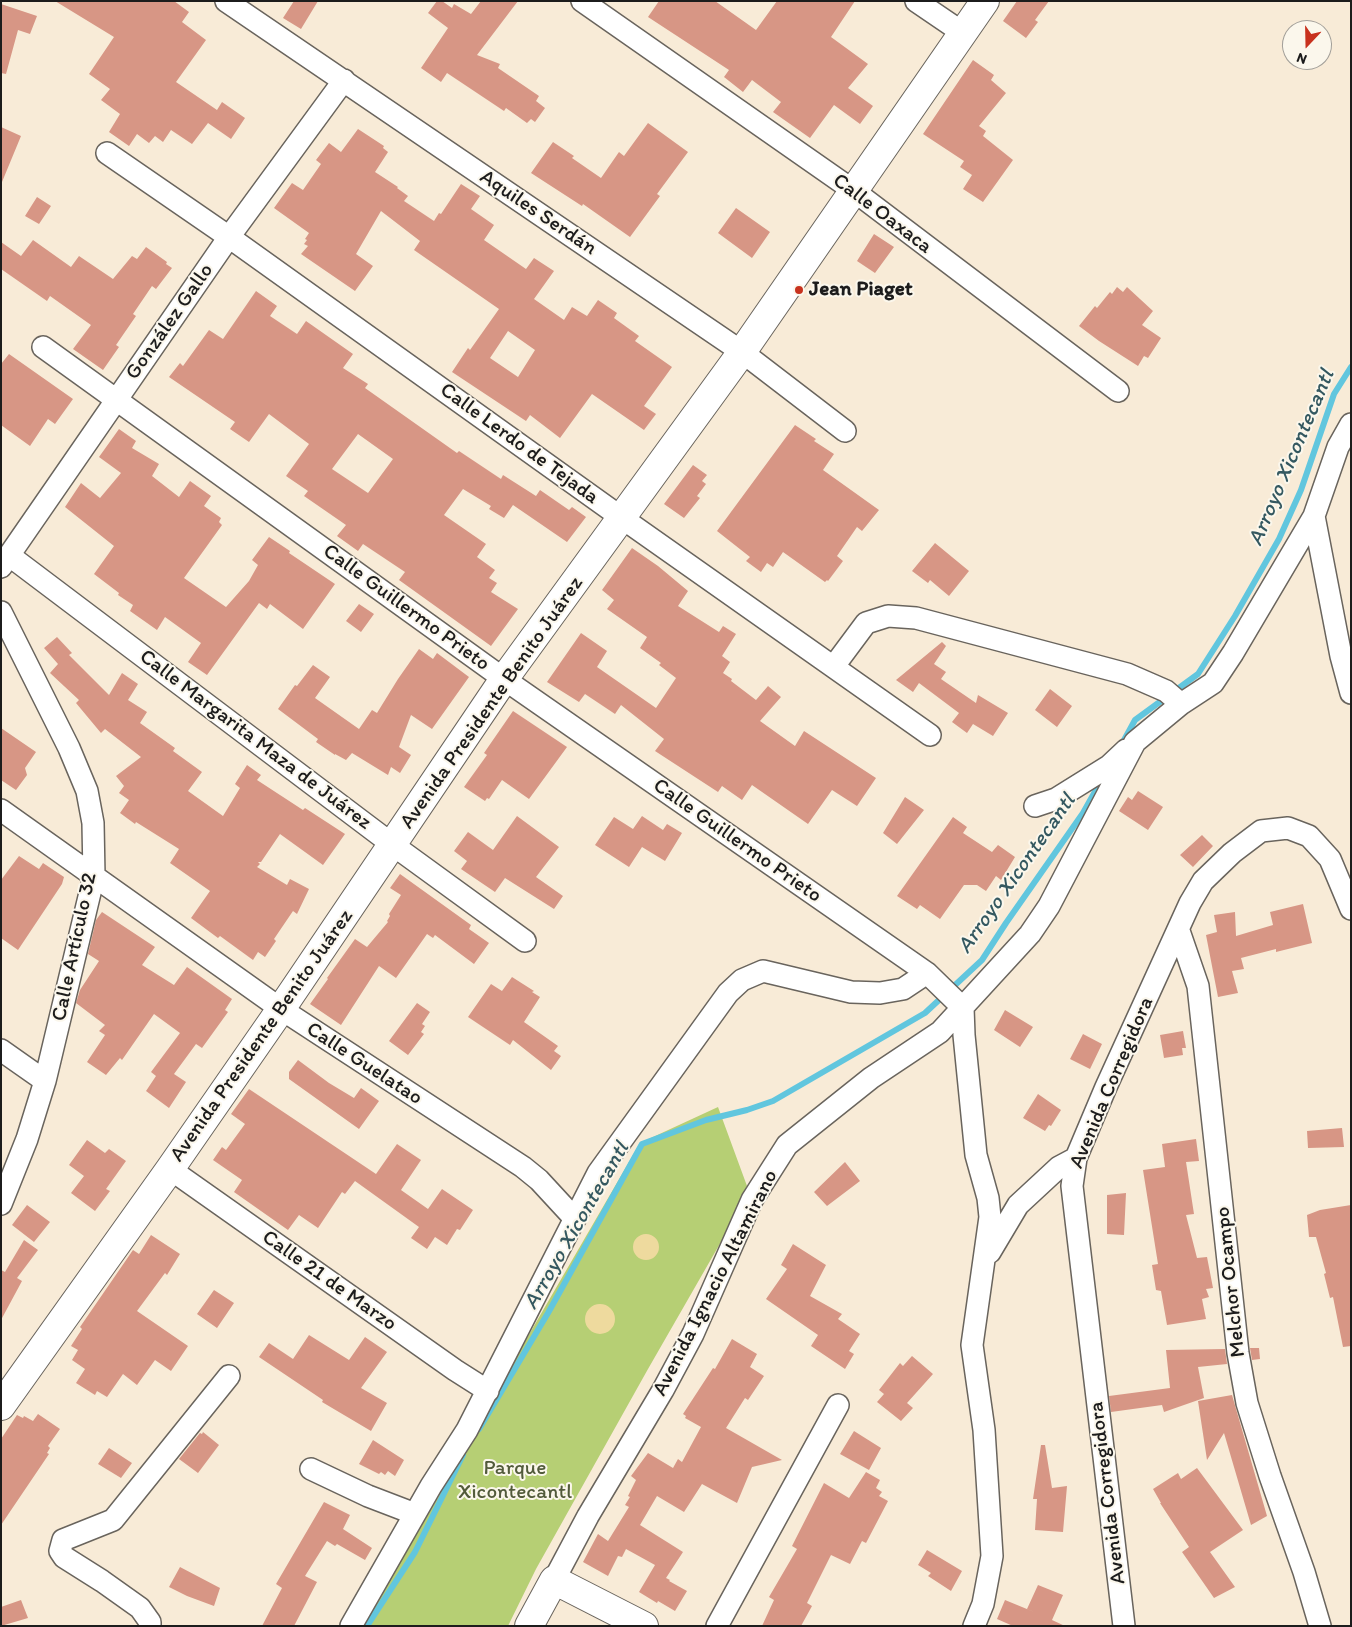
<!DOCTYPE html>
<html>
<head>
<meta charset="utf-8">
<style>
	body { margin:0 }
	#map { position:relative; width:1352px; height:1627px; overflow:hidden; background:#f8ebd7; font-family:Itim,sans-serif }
	canvas { display:block }
	.frame { position:absolute; inset:0; border:2px solid #1c1c1c; pointer-events:none }
	.north { position:absolute; left:1282px; top:20px; width:50px; height:50px; box-sizing:border-box; background:#fbf7ec; border:1px solid #a29f99; border-radius:50%; rotate:201deg; font-size:14px; font-weight:700; line-height:20px; text-align:center; color:#1c1c1c }
	.north::after { content:''; display:block; margin:auto; width:18px; height:22px; background:#c8321e; clip-path:polygon(50% 0,100% 100%,50% 72%,0 100%) }
</style>
</head>
<body>
<div id="map">
<canvas width="1352" height="1627"></canvas>
<div class="frame"></div>
<div class="north">N</div>
</div>
<script>
const g = document.querySelector('canvas').getContext('2d');
g.lineJoin = 'round';
function fill(path, color) { g.fillStyle = color; g.fill(path, 'evenodd'); }
const toPath = rows => new Path2D(rows.map(r => 'M' + r).join(''));
function stroke(path, color, width, dash) { g.strokeStyle = color; g.lineWidth = width; g.lineCap = dash ? 'butt' : 'round'; g.setLineDash(dash || []); g.stroke(path); }
function write(font, color, halo, rows, align = 'center') {
  g.font = font + ' Itim,sans-serif'; g.lineWidth = 4; g.setLineDash([]); g.textBaseline = 'middle'; g.strokeStyle = halo; g.fillStyle = color; for (const [text, x, y, turn = 0] of rows) {
    g.save(); g.translate(x, y); g.rotate((+turn || 0) * Math.PI / 180); g.textAlign = isNaN(turn) ? turn : align; if (halo) g.strokeText(text, 0, 0); g.fillText(text, 0, 0); g.restore();
  }
}
const green = toPath([
	[718,1107,747,1186,737,1214,648,1369,536,1569,508,1626,362,1626,440,1494,458,1457,640,1143]
]);
const sand = toPath([
	'633 1247a13 13 0 1 1 26 0a13 13 0 1 1-26 0Z',
	'585 1319a15 15 0 1 1 30 0a15 15 0 1 1-30 0Z'
]);
const stream = toPath([
	[1123,742,1135,720,1198,674,1235,616,1279,539,1301,490,1334,394,1351,367],
	[479,1429,548,1313,642,1144,706,1120,747,1110,773,1101,925,1013,982,960,1006,923,1083,813,1102,779],
	[367,1626,415,1552,463,1455]
]);
const building = toPath([
	[55,1,174,1,189,12,182,22,206,40,176,82,217,110,222,102,245,118,231,139,208,123,192,144,171,130,163,142,155,136,149,143,137,134,129,146,109,132,120,114,101,100,110,89,89,74,114,37],
	[294,1,318,1,301,29,283,18],
	[437,1,442,1,452,8,454,4,471,14,481,1,518,1,477,55,500,64,498,68,539,96,536,101,545,108,535,122,531,119,527,123,506,108,504,111,447,73,441,82,421,68,448,28,428,13],
	[659,1,715,1,756,30,777,1,855,1,831,37,868,64,848,88,873,106,860,124,834,105,810,138,773,112,781,102,752,80,743,92,724,77,729,70,648,17],
	[1017,1,1049,1,1035,20,1038,22,1026,38,1003,21],
	[1,4,37,16,30,34,18,30,6,74,1,73],
	[973,60,994,75,991,80,1006,93,979,126,986,131,983,136,1013,160,983,202,963,189,972,175,960,167,964,161,923,134],
	[648,123,688,152,657,194,660,196,630,237,583,204,582,206,531,173,553,142,574,156,572,158,601,178,619,152,624,156],
	[1,127,21,136,2,182,1,182],
	[358,129,384,146,383,148,388,152,375,172,398,187,397,188,408,196,404,201,434,221,439,213,441,214,461,184,480,196,471,209,494,225,484,240,526,269,534,258,554,271,534,299,564,320,572,307,587,316,598,300,617,313,614,318,639,336,635,341,672,367,644,406,656,414,644,430,592,394,560,438,530,415,526,421,452,372,468,348,470,350,499,309,414,250,420,241,381,211,356,254,373,266,355,291,301,254,308,246,304,244,307,240,305,239,309,233,274,208,292,183,303,190,321,164,316,160,329,143,341,152],
	[508,331,535,350,518,377,490,358],
	[37,197,51,206,39,224,25,216],
	[736,208,770,232,752,258,718,233],
	[874,234,894,247,875,273,857,261],
	[33,240,71,267,79,256,113,279,132,256,137,259,146,247,167,262,166,264,172,268,156,289,152,286,133,314,136,316,116,345,119,347,103,370,73,349,91,325,50,296,47,301,1,269,1,242,21,256],
	[1117,287,1123,292,1127,287,1153,311,1142,325,1161,338,1148,358,1144,356,1138,366,1099,341,1079,326,1095,306,1097,308,1110,292,1112,294],
	[256,291,277,306,270,316,297,334,306,321,353,354,343,368,368,384,365,388,457,453,459,451,501,479,503,475,536,496,540,490,569,510,572,507,586,517,567,542,513,505,504,518,489,509,491,506,463,489,444,515,486,544,477,557,495,570,489,578,497,583,491,592,518,609,491,646,399,580,405,572,363,544,358,551,337,536,346,525,304,496,308,491,286,476,309,444,269,414,249,442,230,429,235,422,169,377,180,363,183,366,209,330,223,339],
	[358,434,393,459,368,493,332,469],
	[9,354,73,399,55,424,48,419,30,446,1,425,1,364],
	[795,425,816,439,814,441,834,454,823,470,879,510,862,531,857,527,837,556,843,561,828,581,827,580,825,582,783,552,773,567,767,563,761,572,746,561,750,557,717,531],
	[119,429,136,441,132,448,159,464,152,476,179,497,190,481,211,496,204,506,221,518,219,522,222,525,184,578,226,607,249,581,258,565,252,560,269,537,290,551,289,553,335,584,303,629,270,604,267,609,259,603,207,675,188,662,201,643,165,617,157,630,130,611,133,605,118,595,119,593,94,574,114,546,65,507,81,483,100,498,121,473,99,457],
	[693,465,707,475,702,481,706,484,697,496,700,498,684,518,664,504],
	[935,543,969,571,949,596,930,580,928,583,912,571],
	[632,548,658,566,688,591,678,606,719,632,723,626,736,634,722,656,730,662,723,673,732,679,731,681,756,700,768,686,781,697,760,721,795,746,804,731,876,778,857,806,832,790,808,824,752,785,742,800,722,786,718,792,655,751,664,739,621,705,615,714,585,694,579,702,547,682,581,633,607,651,597,667,656,708,676,678,659,665,661,663,640,648,647,637,607,609,614,600,602,590],
	[359,604,374,614,361,632,346,621],
	[57,637,72,653,69,655,109,695,122,673,138,684,128,700,147,712,140,723,175,748,173,751,202,772,188,791,223,816,240,788,235,784,247,765,261,775,257,780,303,810,305,808,345,834,323,865,280,834,261,862,258,862,260,864,257,867,287,885,290,879,309,889,297,914,293,911,274,939,276,941,265,957,258,952,253,960,220,936,218,938,191,918,210,891,170,863,179,849,136,822,135,824,120,813,129,800,119,793,124,786,116,776,141,757,105,729,101,733,76,703,79,700,50,673,58,664,44,648],
	[942,642,946,646,934,664,946,672,941,679,976,703,978,695,1008,713,993,736,973,724,967,733,952,722,959,713,919,683,913,692,896,680],
	[419,649,433,659,437,653,469,677,432,729,411,715,399,747,411,755,400,773,391,767,388,775,352,753,346,760,335,754,335,755,316,742,318,739,278,709,295,685,297,686,313,665,330,677,315,698,359,729,372,710,377,713,398,679],
	[1050,689,1072,706,1057,727,1035,710],
	[513,711,567,747,529,799,502,780,489,799,487,798,485,801,464,787,487,755,484,753],
	[1,728,36,752,25,768,27,775,16,790,1,780],
	[1138,791,1163,807,1148,830,1119,811,1128,797,1132,800],
	[905,797,924,810,897,844,883,833],
	[517,816,559,847,536,877,563,896,554,909,505,878,495,892,461,869,467,861,454,851,468,832,493,850],
	[642,816,663,830,667,824,682,833,665,861,642,847,629,867,595,845,614,817,633,829],
	[953,817,967,827,963,833,992,852,998,845,1015,857,1001,880,996,876,986,891,977,885,964,885,940,919,920,905,917,909,897,896],
	[1202,835,1213,846,1193,867,1180,855],
	[19,856,39,869,43,863,64,877,62,884,18,950,1,938,1,880],
	[400,874,471,925,469,929,489,943,474,964,435,935,433,938,427,934,396,978,379,966,341,1025,310,1004,328,979,327,978,355,939,367,947,388,922,387,921,390,916,389,914,401,895,390,888],
	[1303,904,1312,943,1276,952,1276,949,1241,958,1244,969,1232,971,1238,993,1218,997,1206,935,1217,932,1214,915,1235,912,1236,936,1273,925,1270,912],
	[102,912,155,947,142,965,174,985,187,967,232,999,225,1010,228,1012,202,1048,196,1044,174,1074,186,1082,169,1108,146,1091,156,1076,151,1072,180,1033,154,1014,122,1060,120,1058,106,1075,87,1062,105,1035,99,1031,105,1025,76,1003,80,990,99,961,88,954,96,920],
	[512,977,534,991,532,992,540,997,524,1022,558,1046,554,1051,561,1056,551,1070,513,1040,510,1045,468,1017,491,984,502,991],
	[417,1003,430,1012,422,1024,425,1026,421,1032,424,1034,408,1055,389,1041],
	[1005,1010,1033,1027,1020,1047,994,1030],
	[1183,1031,1186,1048,1182,1048,1183,1055,1164,1058,1160,1035],
	[1083,1034,1102,1044,1090,1069,1070,1059],
	[298,1060,329,1083,354,1098,361,1088,379,1101,359,1129,289,1079,289,1072],
	[249,1089,376,1174,397,1144,421,1160,401,1190,428,1209,442,1189,473,1210,460,1230,457,1229,447,1245,435,1237,427,1249,411,1238,419,1227,355,1181,345,1194,342,1192,318,1228,299,1215,288,1230,234,1192,242,1180,213,1160,222,1147,226,1150,245,1124,231,1114],
	[1038,1094,1061,1110,1051,1126,1049,1125,1045,1131,1023,1118],
	[1342,1128,1344,1147,1308,1148,1307,1131],
	[1196,1139,1199,1161,1186,1162,1194,1214,1186,1215,1197,1258,1207,1257,1213,1288,1206,1289,1209,1297,1202,1299,1206,1319,1167,1325,1161,1291,1156,1290,1152,1265,1158,1264,1143,1170,1165,1167,1162,1144],
	[87,1140,105,1153,109,1149,126,1161,106,1189,110,1191,95,1211,71,1193,84,1176,69,1165],
	[845,1162,860,1181,827,1206,814,1192],
	[1126,1193,1124,1235,1107,1234,1107,1195],
	[27,1205,50,1222,34,1242,12,1225],
	[1351,1205,1351,1346,1343,1347,1333,1297,1330,1298,1324,1274,1326,1273,1316,1237,1309,1237,1307,1215,1320,1210],
	[151,1235,180,1254,167,1275,165,1273,137,1311,188,1346,171,1371,155,1360,137,1385,123,1374,107,1397,97,1391,95,1395,76,1383,85,1369,72,1360,78,1350,71,1346,82,1329,80,1327,133,1250,139,1254],
	[24,1240,38,1250,17,1278,22,1281,1,1320,1,1270,5,1272],
	[793,1244,826,1265,810,1296,842,1314,838,1319,860,1334,849,1351,854,1354,845,1369,811,1346,818,1335,766,1299,787,1269,781,1265],
	[214,1290,234,1303,217,1328,197,1314],
	[309,1335,349,1360,365,1337,387,1352,361,1388,387,1403,371,1431,322,1402,323,1400,259,1357,269,1343,293,1359],
	[732,1339,757,1354,750,1367,764,1376,748,1400,745,1398,726,1428,782,1460,752,1467,737,1503,702,1484,684,1512,657,1496,640,1525,683,1552,666,1578,670,1580,669,1581,687,1591,675,1611,658,1601,657,1603,639,1592,655,1565,626,1549,622,1557,618,1556,608,1576,583,1562,598,1534,608,1541,629,1507,625,1505,630,1497,628,1496,636,1480,631,1476,648,1453,673,1468,678,1459,682,1462,701,1427,685,1418,686,1416,683,1414,713,1368,715,1369],
	[1250,1348,1259,1348,1260,1359,1252,1360],
	[1225,1349,1227,1364,1198,1367,1204,1398,1164,1412,1162,1405,1111,1412,1109,1396,1170,1388,1166,1350],
	[912,1356,933,1374,907,1403,913,1408,901,1421,877,1402,884,1394,879,1390,900,1363,903,1366],
	[1232,1395,1267,1516,1251,1525,1224,1433,1207,1460,1198,1401],
	[38,1414,60,1429,48,1446,50,1448,47,1453,49,1454,1,1525,1,1439,17,1415,23,1418,24,1416,33,1421],
	[854,1431,881,1448,869,1470,840,1454],
	[203,1432,219,1445,198,1473,179,1459,200,1433,202,1434],
	[373,1440,404,1460,395,1476,388,1471,385,1475,381,1472,379,1474,359,1464],
	[1041,1445,1045,1445,1052,1488,1067,1486,1063,1532,1035,1530,1037,1499,1033,1499],
	[109,1448,132,1463,121,1478,98,1464],
	[1197,1468,1243,1530,1210,1552,1235,1587,1214,1598,1182,1552,1189,1547,1160,1503,1161,1503,1153,1489,1178,1473,1181,1479],
	[866,1472,880,1480,876,1488,882,1492,879,1496,888,1501,866,1543,862,1541,850,1564,831,1555,807,1603,812,1606,801,1626,762,1626,774,1600,769,1597,797,1549,792,1546,824,1483,849,1498],
	[324,1502,350,1515,343,1529,372,1548,365,1560,337,1544,335,1546,327,1541,305,1576,317,1582,294,1626,262,1626,282,1588,276,1584],
	[927,1550,962,1571,951,1591,928,1576,931,1573,918,1565],
	[180,1567,220,1588,214,1606,187,1596,169,1587],
	[1038,1585,1063,1595,1052,1620,1065,1626,1013,1626,997,1619,1005,1600,1039,1614,1027,1609],
	[21,1600,28,1618,1,1626,1,1607]
]);
const minor = toPath([
	[226,1,742,352,845,431],
	[582,1,854,191,1118,391],
	[916,1,963,33],
	[107,153,229,237,622,518,930,735],
	[43,347,504,679,927,973,963,1008,964,1035,976,1155,988,1198,990,1217,972,1345,984,1430,992,1556,983,1604,974,1626],
	[1351,424,1338,447,1314,516,1341,656,1351,693],
	[10,556,393,845,525,941],
	[1,567,229,237,344,80],
	[1,612,69,748,87,791,93,823,94,876,45,1081,27,1139,1,1204],
	[834,666,866,623,888,616,916,618,1127,674,1166,691,1181,704],
	[1035,806,1056,799,1109,766,1126,750],
	[1,810,281,1009,523,1167,539,1180,575,1219],
	[1179,931,1198,986,1238,1353,1247,1403,1270,1476,1304,1572,1320,1626],
	[1,1050,45,1081],
	[170,1169,455,1370,488,1391],
	[986,1255,990,1252,1018,1205,1059,1167,1076,1158],
	[311,1469,368,1496,415,1514],
	[554,1580,588,1516,663,1390,693,1334,752,1200,787,1145,871,1078,940,1032,1030,934,1049,906,1135,742,1181,704,1213,683,1233,653,1314,516],
	[150,1626,150,1622,140,1608,102,1581,64,1557,60,1551,63,1540,113,1520,229,1376],
	[351,1626,431,1486,467,1430,598,1173,728,993,742,980,763,971,851,992,880,993,903,989,927,973],
	[717,1626,838,1405],
	[1124,1626,1072,1186,1076,1158,1106,1087,1190,903,1203,881,1232,853,1261,831,1288,828,1309,836,1330,859,1351,909]
]);
const tertiary = toPath([
	[1,1406,170,1169,281,1009,504,679,742,352,985,1],
	[529,1626,554,1580,644,1626]
]);
const markers = [
	[799,290,5,"#c8321e"]
];
const streetNames = [
	["Aquiles Serdán",538,213,34],
	["Calle Oaxaca",882,214,37],
	["González Gallo",170,322,-55],
	["Calle Lerdo de Tejada",519,444,36],
	["Calle Guillermo Prieto",406,608,36],
	["Avenida Presidente Benito Juárez",492,703,-55],
	["Calle Margarita Maza de Juárez",255,740,37],
	["Calle Guillermo Prieto",737,841,35],
	["Calle Artículo 32",75,947,-78],
	["Avenida Presidente Benito Juárez",262,1036,-55],
	["Calle Guelatao",364,1064,33],
	["Avenida Corregidora",1112,1083,-67],
	["Calle 21 de Marzo",329,1281,35],
	["Melchor Ocampo",1231,1282,-96],
	["Avenida Ignacio Altamirano",716,1283,-63],
	["Avenida Corregidora",1108,1493,-97]
];
const poiNames = [
	["Jean Piaget",809,290]
];
const parkNames = [
	["Parque",515,1469],
	["Xicontecantl",515,1493]
];
const waterNames = [
	["Arroyo Xicontecantl",1292,458,-67],
	["Arroyo Xicontecantl",1017,874,-55],
	["Arroyo Xicontecantl",577,1226,-60]
];
fill(green, '#b6cf74');
fill(sand, '#eeda9e');
stroke(stream, '#61c6de', 6);
fill(building, '#d79685');
stroke(minor, '#69645d', 24);
stroke(tertiary, '#69645d', 30);
stroke(minor, '#fff', 21);
stroke(tertiary, '#fff', 28);
for (const [x, y, r, color] of markers) { const dot = new Path2D(); dot.arc(x, y, r, 0, 2 * Math.PI); g.fillStyle = color; g.fill(dot); stroke(dot, '#fbf7ec', 2); }
write('21px', '#1c1c1c', '#fbf7ec', streetNames);
write('bold 21px', '#1c1c1c', '#fbf7ec', poiNames, 'left');
write('21px', '#525b3b', '#fbf7ec', parkNames);
write('italic 22px', '#345860', '#fbf7ec', waterNames);
</script>
</body>
</html>
